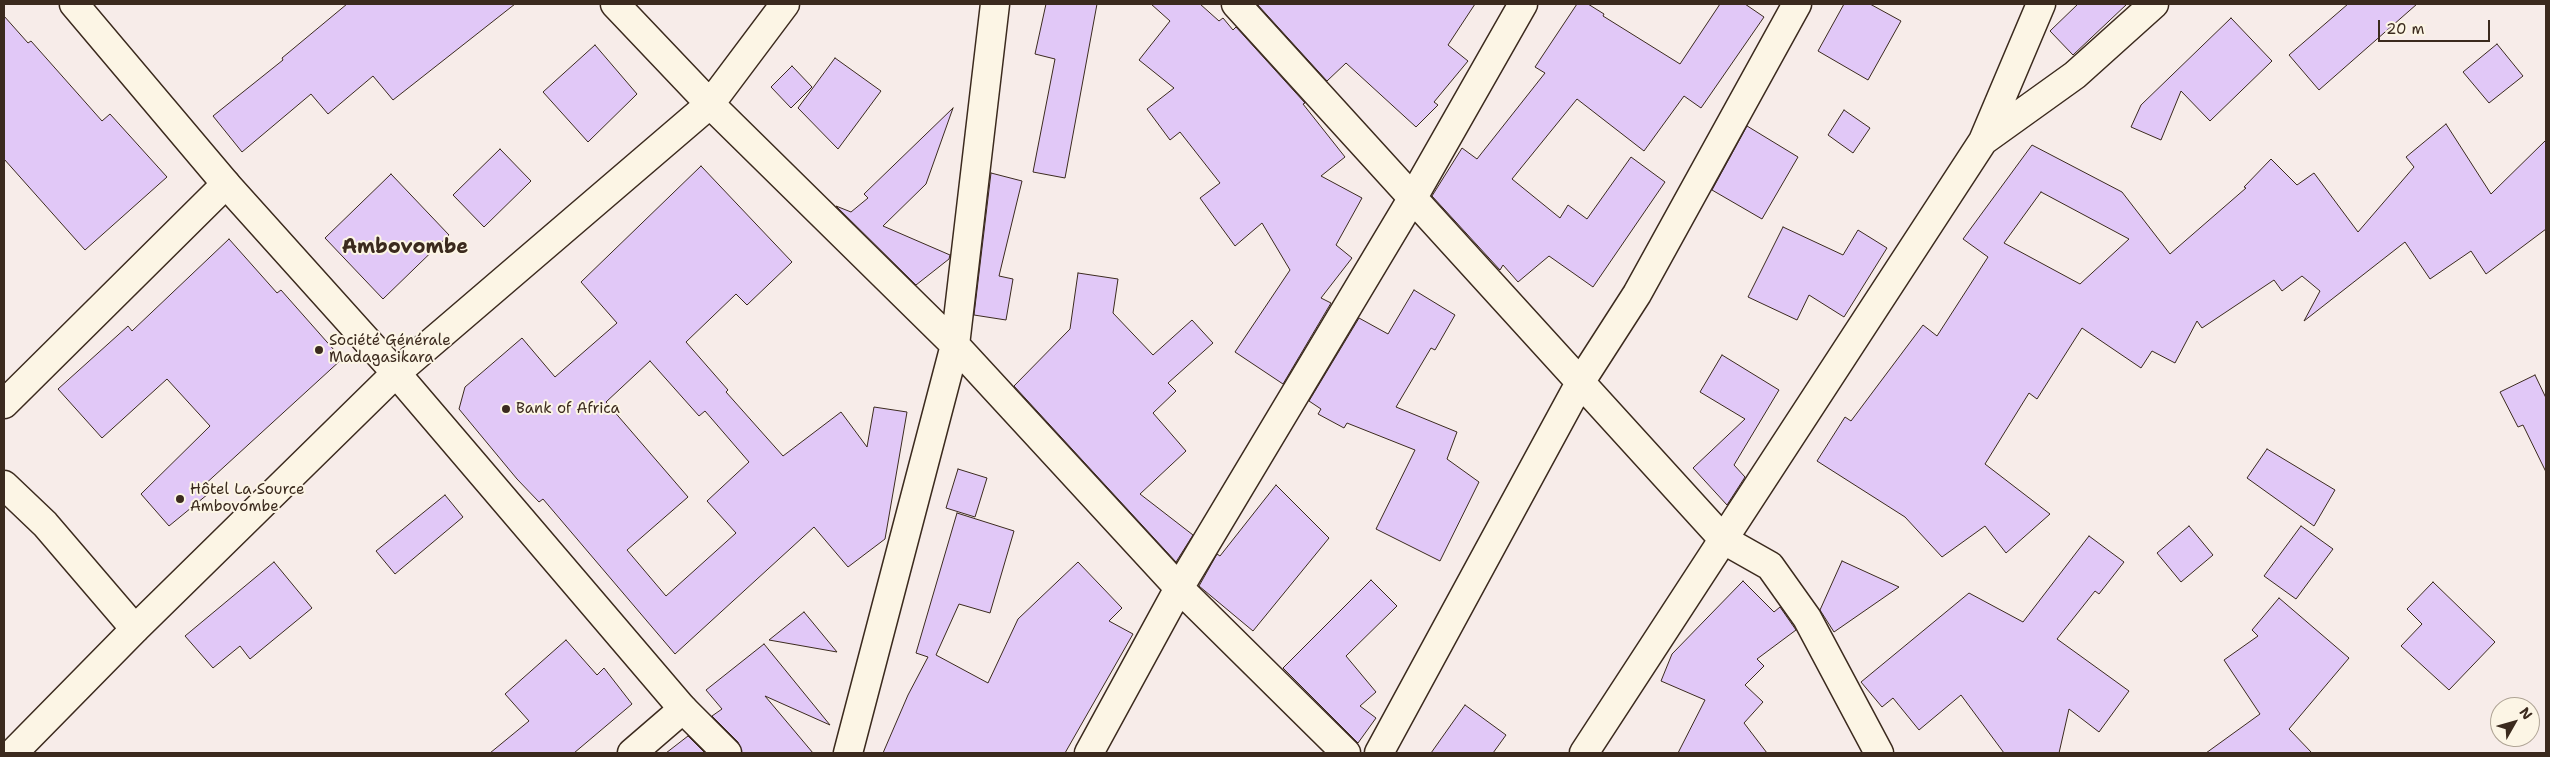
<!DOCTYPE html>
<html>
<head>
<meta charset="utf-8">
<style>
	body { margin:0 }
	#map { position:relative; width:2550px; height:757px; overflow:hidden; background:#f7ece9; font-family:"Shantell Sans",sans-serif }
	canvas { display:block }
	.frame { position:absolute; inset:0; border:5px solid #3b2a1e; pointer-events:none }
	.north { position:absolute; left:2490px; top:697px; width:50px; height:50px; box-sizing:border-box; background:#fcf5e5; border:1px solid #afa495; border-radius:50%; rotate:52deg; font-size:14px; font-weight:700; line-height:20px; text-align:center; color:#3b2a1e }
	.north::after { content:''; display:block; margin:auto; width:18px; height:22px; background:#3b2a1e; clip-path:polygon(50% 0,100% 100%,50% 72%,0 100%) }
	.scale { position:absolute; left:2378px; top:20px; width:112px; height:22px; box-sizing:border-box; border:2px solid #3b2a1e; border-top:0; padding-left:6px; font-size:15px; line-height:18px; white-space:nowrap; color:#3b2a1e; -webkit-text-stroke:4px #fcf5e5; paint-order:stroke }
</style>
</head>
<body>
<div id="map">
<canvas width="2550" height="757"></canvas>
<div class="frame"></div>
<div class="north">N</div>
<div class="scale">20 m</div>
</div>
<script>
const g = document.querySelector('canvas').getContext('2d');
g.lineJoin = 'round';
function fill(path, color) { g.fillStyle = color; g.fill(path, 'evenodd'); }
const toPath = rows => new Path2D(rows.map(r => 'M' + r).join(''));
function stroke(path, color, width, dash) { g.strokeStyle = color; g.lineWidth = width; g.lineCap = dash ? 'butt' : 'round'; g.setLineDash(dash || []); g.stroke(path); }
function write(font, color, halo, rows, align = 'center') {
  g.font = font + ' "Shantell Sans",sans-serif'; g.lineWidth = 4; g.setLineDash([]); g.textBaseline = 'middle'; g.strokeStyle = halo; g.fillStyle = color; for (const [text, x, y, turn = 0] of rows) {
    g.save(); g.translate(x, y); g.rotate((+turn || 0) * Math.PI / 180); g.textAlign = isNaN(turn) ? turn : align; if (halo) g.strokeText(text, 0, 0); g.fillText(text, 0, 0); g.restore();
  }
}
const building = toPath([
	[347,4,515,4,393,100,373,76,328,114,311,94,242,152,213,116,283,60,282,58,347,4],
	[1046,4,1097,4,1065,178,1033,172,1055,59,1035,54,1046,4],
	[1151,4,1200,4,1219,21,1223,18,1233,30,1236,27,1305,103,1303,104,1345,157,1321,176,1362,198,1336,245,1352,258,1321,298,1331,303,1283,384,1235,352,1290,270,1262,223,1235,246,1200,198,1220,183,1180,132,1170,140,1147,109,1174,88,1139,60,1170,21,1151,4],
	[1257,4,1475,4,1448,45,1468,61,1434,102,1438,105,1416,127,1346,63,1327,81,1257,4],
	[1577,4,1588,4,1604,14,1603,16,1680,64,1720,4,1745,4,1764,17,1701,108,1684,96,1644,151,1577,99,1512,179,1560,218,1568,205,1587,219,1631,157,1665,182,1593,287,1549,256,1518,282,1503,265,1500,270,1432,196,1462,148,1477,159,1545,73,1535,67,1577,4],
	[1844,4,1870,4,1901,21,1868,80,1818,51,1844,4],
	[2078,4,2127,4,2073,55,2050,31,2078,4],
	[2348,4,2417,4,2319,90,2289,55,2348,4],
	[4,16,28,43,31,41,102,121,110,114,167,177,85,250,4,159,4,16],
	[2231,18,2272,61,2210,121,2181,91,2161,140,2131,127,2141,105,2231,18],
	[2497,44,2523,76,2489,103,2463,72,2497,44],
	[595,45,637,94,588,142,543,92,595,45],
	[835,58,881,91,838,149,798,108,835,58],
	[792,66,812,87,791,108,771,87,792,66],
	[953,108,926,184,883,226,950,255,949,259,916,285,836,206,851,212,868,198,864,194,953,108],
	[1844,110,1870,128,1853,153,1828,135,1844,110],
	[2446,124,2491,194,2546,140,2546,229,2486,274,2471,251,2430,279,2405,242,2304,321,2320,291,2302,276,2282,291,2274,280,2202,328,2197,321,2175,363,2152,351,2141,368,2082,328,2037,399,2029,393,1985,464,2050,514,2006,553,1985,526,1942,557,1905,517,1817,461,1845,417,1851,421,1923,325,1937,336,1988,257,1963,239,2032,145,2122,192,2170,254,2246,188,2244,187,2271,159,2297,185,2314,173,2358,232,2414,167,2406,157,2446,124],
	[2041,192,2129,239,2080,284,2004,243,2041,192],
	[1747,126,1798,157,1762,219,1712,190,1747,126],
	[500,149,531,181,484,227,453,195,500,149],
	[701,166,792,262,747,305,736,294,686,342,728,390,726,392,783,456,841,412,867,447,874,407,907,412,885,539,848,567,814,527,675,654,543,499,539,502,517,479,459,409,465,387,522,338,555,377,617,323,581,282,701,166],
	[650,361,699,416,705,411,749,462,707,501,736,533,666,596,627,550,688,497,606,402,650,361],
	[991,173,1022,181,999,276,1013,279,1006,320,974,315,991,173],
	[391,174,449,235,383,299,325,238,391,174],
	[1783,227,1843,255,1858,230,1887,248,1844,317,1809,295,1797,320,1748,297,1783,227],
	[229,239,277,293,281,290,342,359,202,487,208,494,169,526,141,494,210,426,167,379,102,438,58,389,128,326,132,331,229,239],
	[1078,273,1118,279,1113,313,1153,355,1192,320,1213,343,1168,383,1176,391,1153,413,1186,451,1140,494,1193,535,1176,562,1014,386,1070,329,1078,273],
	[1414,290,1455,315,1435,350,1431,348,1396,407,1457,432,1447,459,1479,482,1440,561,1376,529,1415,450,1347,423,1344,428,1318,414,1321,409,1309,401,1359,318,1388,334,1414,290],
	[1722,355,1779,390,1734,465,1745,477,1727,505,1693,468,1745,419,1700,392,1722,355],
	[2535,375,2546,398,2546,472,2523,425,2518,427,2500,392,2535,375],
	[2267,449,2335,490,2314,526,2247,478,2267,449],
	[958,469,987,478,975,517,946,508,958,469],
	[1276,485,1329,538,1253,631,1199,586,1217,554,1220,556,1276,485],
	[445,495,463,517,395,574,376,551,445,495],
	[957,513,1014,531,990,613,959,604,936,655,988,683,1018,619,1078,562,1122,608,1109,621,1133,634,1065,753,883,753,908,695,928,657,916,653,957,513],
	[2189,526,2213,555,2181,582,2157,553,2189,526],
	[2301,526,2333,549,2296,599,2264,576,2301,526],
	[2089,536,2124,562,2099,594,2095,591,2057,639,2129,691,2099,732,2069,709,2059,753,2004,753,1961,695,1919,730,1893,698,1882,707,1861,682,1969,593,2023,622,2089,536],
	[1842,561,1899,587,1834,632,1820,610,1842,561],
	[274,562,312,608,250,659,240,646,213,668,185,636,274,562],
	[1371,580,1397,606,1346,656,1376,692,1360,706,1376,718,1358,743,1283,668,1371,580],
	[1743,581,1774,612,1780,607,1796,630,1757,659,1764,666,1745,685,1763,702,1744,723,1767,753,1678,753,1705,700,1661,681,1672,654,1743,581],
	[2433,582,2495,642,2449,690,2401,646,2422,624,2407,609,2433,582],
	[2279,598,2349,658,2289,729,2312,753,2206,753,2260,714,2224,660,2258,636,2252,630,2279,598],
	[804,612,837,652,769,640,804,612],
	[566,640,597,675,604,668,632,704,574,753,490,753,529,721,505,694,566,640],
	[764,644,830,725,765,696,813,753,742,753,738,742,712,716,722,709,706,690,764,644],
	[1465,705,1506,735,1493,753,1431,753,1465,705],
	[688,736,705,753,666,753,688,736]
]);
const street = toPath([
	[615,4,710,104,955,345,1179,588,1346,753],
	[1236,4,1724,540,1770,566,1807,618,1879,753],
	[1983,141,2075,75,2154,4],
	[4,404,226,184],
	[4,485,45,524,135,629],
	[13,753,135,629,396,373,710,104,785,4],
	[632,753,683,709],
	[848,753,955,345,995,4],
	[1089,753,1179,588,1412,199,1523,4],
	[1379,753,1581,381,1637,294,1797,4],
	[1584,753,1983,141,2041,4]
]);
const secondary = toPath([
	[74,4,226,184,396,373,683,709,727,753]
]);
const markers = [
	[319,350,5,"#3b2a1e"],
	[506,409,5,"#3b2a1e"],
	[180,499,5,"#3b2a1e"]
];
const poiNames = [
	["Société Générale",329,341],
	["Madagasikara",329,358],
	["Bank of Africa",516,409],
	["Hôtel La Source",190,490],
	["Ambovombe",190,507]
];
const districtNames = [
	["Ambovombe",405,248]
];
fill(building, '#e1c8f7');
stroke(building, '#3b2a1e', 1);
stroke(street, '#3b2a1e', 31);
stroke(secondary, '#3b2a1e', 31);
stroke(street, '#fcf5e5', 28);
stroke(secondary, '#fcf5e5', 28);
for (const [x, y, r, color] of markers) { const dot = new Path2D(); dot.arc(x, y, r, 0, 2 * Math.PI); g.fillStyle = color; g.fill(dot); stroke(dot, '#fcf5e5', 2); }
write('15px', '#3b2a1e', '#fcf5e5', poiNames, 'left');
write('bold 20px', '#3b2a1e', '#fcf5e5', districtNames);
</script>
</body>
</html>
